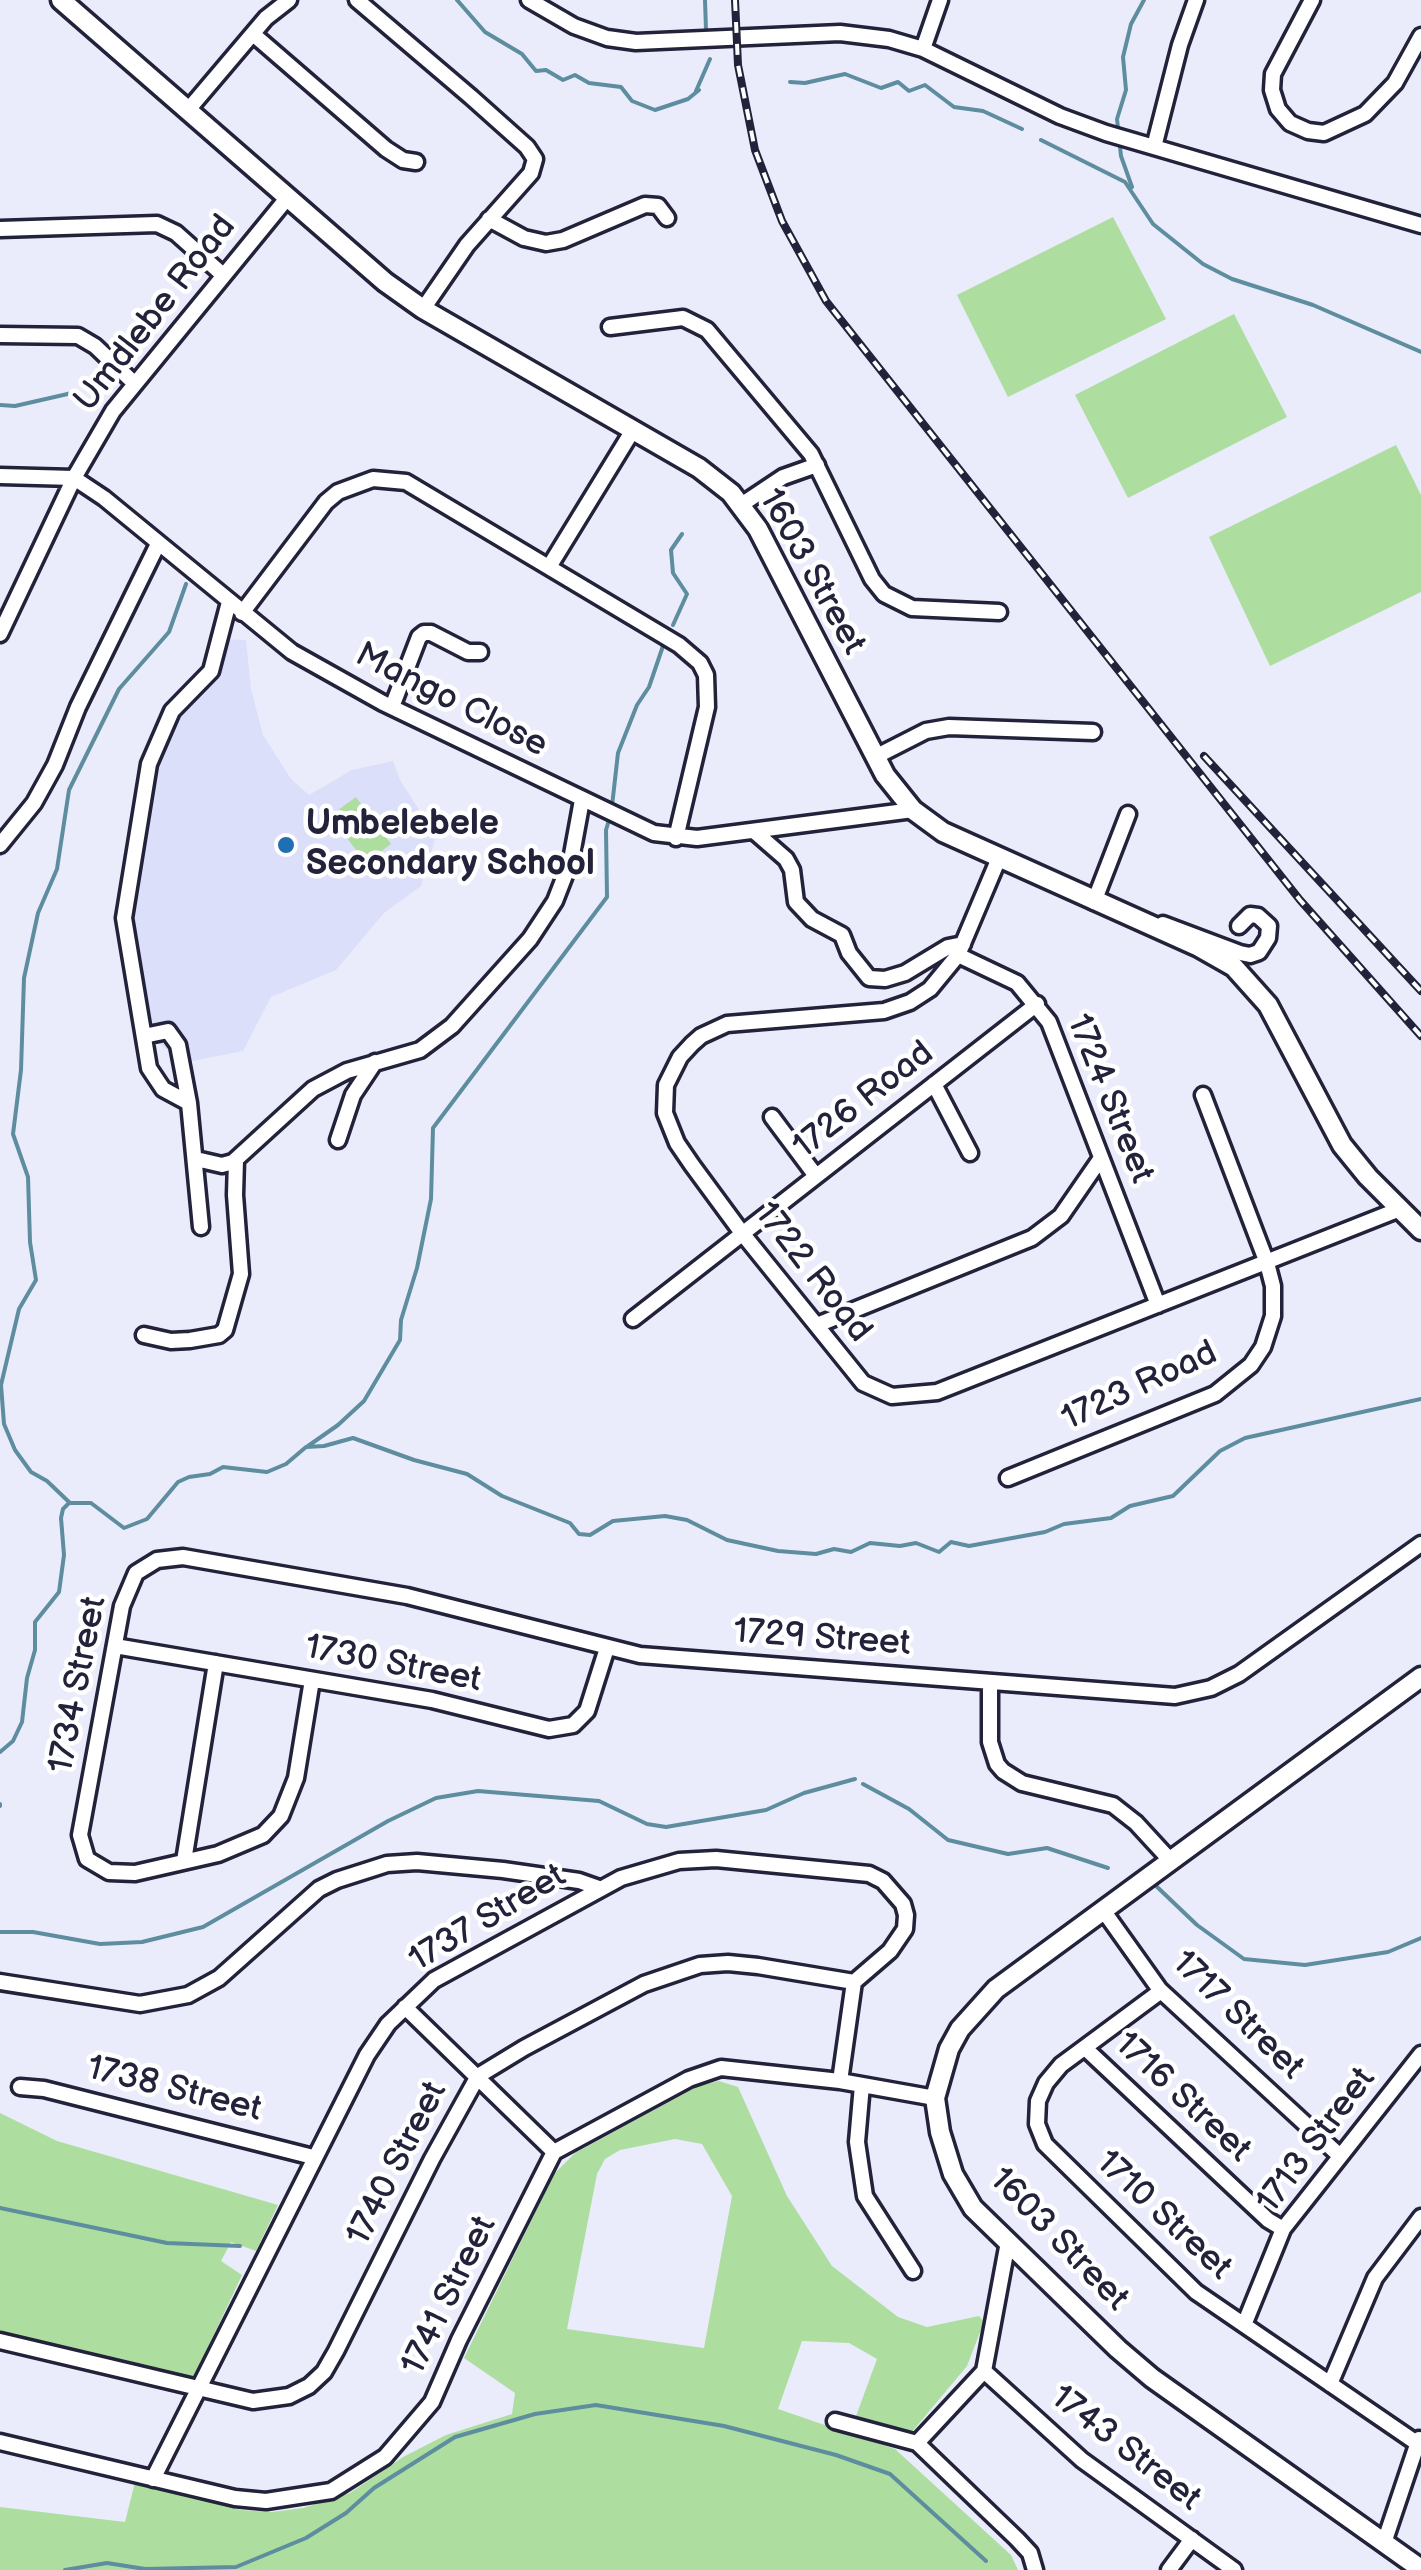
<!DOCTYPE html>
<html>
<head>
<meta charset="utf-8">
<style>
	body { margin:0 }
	canvas { display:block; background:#eaecfb }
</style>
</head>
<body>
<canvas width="1421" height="2570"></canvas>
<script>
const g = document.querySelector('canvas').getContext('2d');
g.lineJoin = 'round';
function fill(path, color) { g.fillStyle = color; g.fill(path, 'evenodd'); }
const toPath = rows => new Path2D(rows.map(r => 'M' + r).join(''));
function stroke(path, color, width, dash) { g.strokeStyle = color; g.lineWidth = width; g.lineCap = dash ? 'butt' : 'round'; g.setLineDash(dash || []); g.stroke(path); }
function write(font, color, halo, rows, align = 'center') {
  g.font = font + ' "Balsamiq Sans",sans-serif'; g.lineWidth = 9; g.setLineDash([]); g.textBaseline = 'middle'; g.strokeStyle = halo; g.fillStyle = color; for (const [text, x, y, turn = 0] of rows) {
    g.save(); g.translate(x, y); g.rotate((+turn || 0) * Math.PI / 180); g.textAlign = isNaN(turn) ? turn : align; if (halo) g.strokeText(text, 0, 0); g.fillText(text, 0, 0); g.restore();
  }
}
const built = toPath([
	[223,639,246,640,251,689,263,735,291,779,309,795,352,770,393,761,400,780,436,836,421,886,384,913,336,970,271,997,243,1051,182,1063,152,1037,145,1016,128,919,149,773,178,710]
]);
const green = toPath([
	[1113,217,1166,319,1008,397,957,295],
	[1234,314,1287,417,1128,498,1075,395],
	[1396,445,1421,495,1421,592,1270,666,1209,537],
	[356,797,391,844,366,863,330,816],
	[719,2081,738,2087,787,2196,832,2266,898,2317,927,2327,979,2316,984,2322,967,2366,911,2433,856,2416,877,2359,849,2343,802,2341,778,2409,895,2449,1011,2555,1018,2570,0,2570,0,2507,125,2522,135,2482,241,2510,272,2512,303,2508,350,2493,403,2457,446,2435,512,2414,515,2393,464,2358,554,2174,575,2153,700,2085],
	[675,2139,702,2144,732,2196,704,2348,567,2329,597,2174,605,2159,620,2150],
	[0,2113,57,2141,278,2205,256,2251,231,2242,221,2261,242,2275,193,2379,0,2332]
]);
const stream = toPath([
	[457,0,485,32,522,54,536,71,546,70,563,80,575,75,589,83,621,87,632,101,655,110,688,99,699,90],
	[705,0,706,30],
	[790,82,805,83,845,74,881,88,898,82,909,91,925,85,954,107,983,111,1022,129],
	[696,91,710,59],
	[1041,140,1125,182,1153,224,1203,264,1232,279,1313,305,1421,352],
	[1132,187,1121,156,1117,119,1126,90,1123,57,1131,24,1144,0],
	[0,405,15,406,72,393],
	[673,625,687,594,673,573,671,550,682,534],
	[612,806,618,753,637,705,649,687,663,646],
	[308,1446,338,1425,364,1401,400,1340,401,1320,417,1268,431,1199,433,1128,607,897,606,830,609,820],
	[69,1502,47,1481,31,1472,15,1450,4,1424,1,1385,19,1309,36,1280,30,1242,28,1177,13,1134,21,1070,24,978,38,913,57,869,69,790,119,689,169,632,186,584],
	[0,1752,13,1741,22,1722,27,1678,35,1650,35,1622,59,1592,64,1555,61,1518,63,1509,69,1503,91,1503,124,1528,147,1519,178,1482,189,1477,210,1474,223,1467,267,1472,286,1464,306,1447,324,1446,353,1438,414,1460,467,1474,502,1496,570,1523,579,1534,590,1535,613,1521,665,1516,687,1520,727,1540,778,1551,816,1554,834,1549,851,1552,870,1543,900,1546,916,1543,939,1552,951,1542,969,1546,1045,1532,1064,1524,1111,1518,1130,1506,1173,1496,1220,1451,1245,1438,1421,1399],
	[863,1784,909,1809,948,1840,1008,1854,1047,1848,1108,1868],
	[0,1804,0,1806],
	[1154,1884,1197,1925,1244,1959,1305,1965,1388,1952,1421,1938],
	[0,1932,33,1932,100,1944,142,1942,203,1927,388,1821,436,1798,478,1791,599,1801,647,1824,666,1827,766,1810,804,1793,855,1779],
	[0,2208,167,2243,240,2246],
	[65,2570,107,2563,145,2569,236,2567,306,2538,346,2513,374,2488,455,2437,535,2414,596,2405,724,2426,836,2455,890,2474,986,2561]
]);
const minor = toPath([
	[357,0,471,97,527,147,535,159,531,173,467,245,423,309],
	[529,0,574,26,607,38,636,42,840,33,889,39,923,49,1060,116,1106,133,1421,225],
	[1312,0,1273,74,1272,90,1278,109,1290,123,1308,131,1324,133,1365,114,1395,83,1421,36],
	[253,34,386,149,403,160,416,162],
	[923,49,940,0],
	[188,110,266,18,289,0],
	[1154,147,1180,45,1196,0],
	[489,219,524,238,546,243,563,240,645,205,658,206,667,218],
	[0,229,157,224,176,233,223,275],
	[610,327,683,318,707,330,811,454,872,579,884,594,912,608,999,612],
	[0,335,78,336,95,346,133,382],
	[0,476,74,478,104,498,292,652,383,703,654,833,697,838,913,810],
	[741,505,783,477,817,465],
	[549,567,633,430],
	[242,613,326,502,338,492,373,479,406,482,679,645,700,663,706,675,707,707,676,838],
	[0,634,74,478,113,411,288,197],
	[392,707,419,637,424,633,431,633,468,652,480,652],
	[875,757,926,731,949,727,1093,732],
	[755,832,786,859,792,870,796,902,812,919,842,935,849,953,869,978,885,979,905,973,948,947,963,944],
	[0,845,34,803,55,765,78,707,158,544],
	[999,858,958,955,930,989,910,1002,884,1011,727,1024,701,1036,692,1044,680,1057,666,1085,665,1113,677,1143,692,1165,742,1233,863,1383,892,1396,937,1392,1400,1209],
	[1094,902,1128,814],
	[1163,924,1240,953,1250,955,1259,952,1268,938,1269,926,1258,916,1250,915,1239,926],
	[958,955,1017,983,1049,1022,1158,1305],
	[144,1036,168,1031,178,1045,189,1103,201,1227],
	[934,1084,970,1153],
	[189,1103,163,1089,149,1068,124,918,149,764,172,711,211,671,229,602],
	[772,1117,816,1176],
	[338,1140,353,1095,375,1062],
	[196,1159,222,1165,233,1162,313,1089,347,1071,420,1050,452,1026,530,939,555,901,571,860,582,800],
	[633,1319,1037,1004],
	[817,1325,1032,1238,1061,1216,1101,1158],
	[144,1335,171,1341,190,1340,219,1335,225,1330,241,1274,235,1195,236,1160],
	[1008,1478,1215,1394,1251,1365,1263,1347,1273,1316,1273,1286,1267,1263,1203,1095],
	[115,1646,432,1700,549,1729,573,1725,587,1711,607,1648],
	[312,1680,296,1778,281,1816,263,1835,218,1854,135,1873,109,1872,87,1859,80,1835,122,1606,136,1573,157,1560,183,1557,407,1596,640,1655,1175,1696,1211,1688,1239,1674,1421,1544],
	[990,1682,990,1742,997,1764,1003,1771,1022,1783,1113,1805,1136,1823,1170,1860],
	[184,1861,216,1663],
	[1103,1910,1160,1990,1340,2156],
	[0,1982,140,2004,188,1995,219,1978,319,1889,337,1880,387,1864,417,1862,503,1870,579,1881,599,1888],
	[1161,1991,1061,2065,1046,2083,1038,2101,1037,2124,1045,2144,1196,2292,1421,2446],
	[405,2007,554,2152],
	[1085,2048,1268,2220,1283,2229],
	[840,2081,854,1982],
	[862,2085,857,2142,865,2196,913,2271],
	[20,2087,44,2089,313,2157],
	[1244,2325,1283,2229,1421,2054],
	[0,2341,253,2401,289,2396,309,2386,324,2372,336,2351,432,2159,478,2076,524,2048,644,1984,700,1965,728,1963,758,1966,854,1982],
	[984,2371,1082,2460,1234,2570],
	[1330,2384,1375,2278,1421,2217],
	[835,2421,917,2443,1017,2539,1030,2553,1035,2570],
	[0,2442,235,2498,266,2501,331,2491,385,2457,432,2402,459,2340,554,2152,689,2079,721,2068,840,2081,935,2098],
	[917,2443,984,2371,1008,2242],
	[153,2479,367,2055,388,2024,434,1980,621,1878,679,1861,716,1859,869,1874,883,1881,903,1904,906,1915,905,1929,890,1951,854,1982],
	[1384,2543,1419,2439],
	[1169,2570,1192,2539]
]);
const tertiary = toPath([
	[61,0,385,282,423,309,699,468,731,493,758,529,885,775,913,810,943,832,1197,946,1234,967,1268,1005,1342,1145,1368,1177,1421,1230],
	[1421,1677,996,1989,960,2029,949,2049,935,2098,940,2132,953,2174,973,2208,1118,2349,1152,2378,1421,2569]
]);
const rail = toPath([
	[735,0,738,65,755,150,782,221,826,301,1300,900,1421,1036],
	[1204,756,1421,991]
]);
const markers = [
	[286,845,10,"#1f6fb2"]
];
const streetNames = [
	["Umdlebe Road",156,314,-52],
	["1603 Street",811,572,61],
	["Mango Close",451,701,27],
	["1724 Street",1109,1099,68],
	["1726 Road",864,1101,-38],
	["1722 Road",812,1273,52],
	["1723 Road",1140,1387,-25],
	["1729 Street",822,1639,4],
	["1730 Street",393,1665,11],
	["1734 Street",79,1685,-79],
	["1737 Street",488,1919,-31],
	["1717 Street",1237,2016,44],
	["1738 Street",174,2090,14],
	["1716 Street",1182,2098,43],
	["1713 Street",1317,2141,-53],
	["1740 Street",398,2164,-63],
	["1710 Street",1163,2216,43],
	["1603 Street",1058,2240,46],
	["1741 Street",450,2296,-64],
	["1743 Street",1125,2449,38]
];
const poiNames = [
	["Umbelebele",306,825],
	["Secondary School",306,865]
];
fill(built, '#dcdff9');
fill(green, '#adde9f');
stroke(stream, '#5d8d9f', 4);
stroke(minor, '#22223b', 21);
stroke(tertiary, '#22223b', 25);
stroke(minor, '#fff', 14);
stroke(tertiary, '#fff', 18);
stroke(rail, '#22223b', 8);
stroke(rail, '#fff', 4, [11]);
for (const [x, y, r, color] of markers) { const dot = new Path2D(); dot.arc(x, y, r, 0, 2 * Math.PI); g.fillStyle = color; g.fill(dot); stroke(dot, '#fff', 4); }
write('35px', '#22223b', '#fff', streetNames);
write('bold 35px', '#22223b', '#fff', poiNames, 'left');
</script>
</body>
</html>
